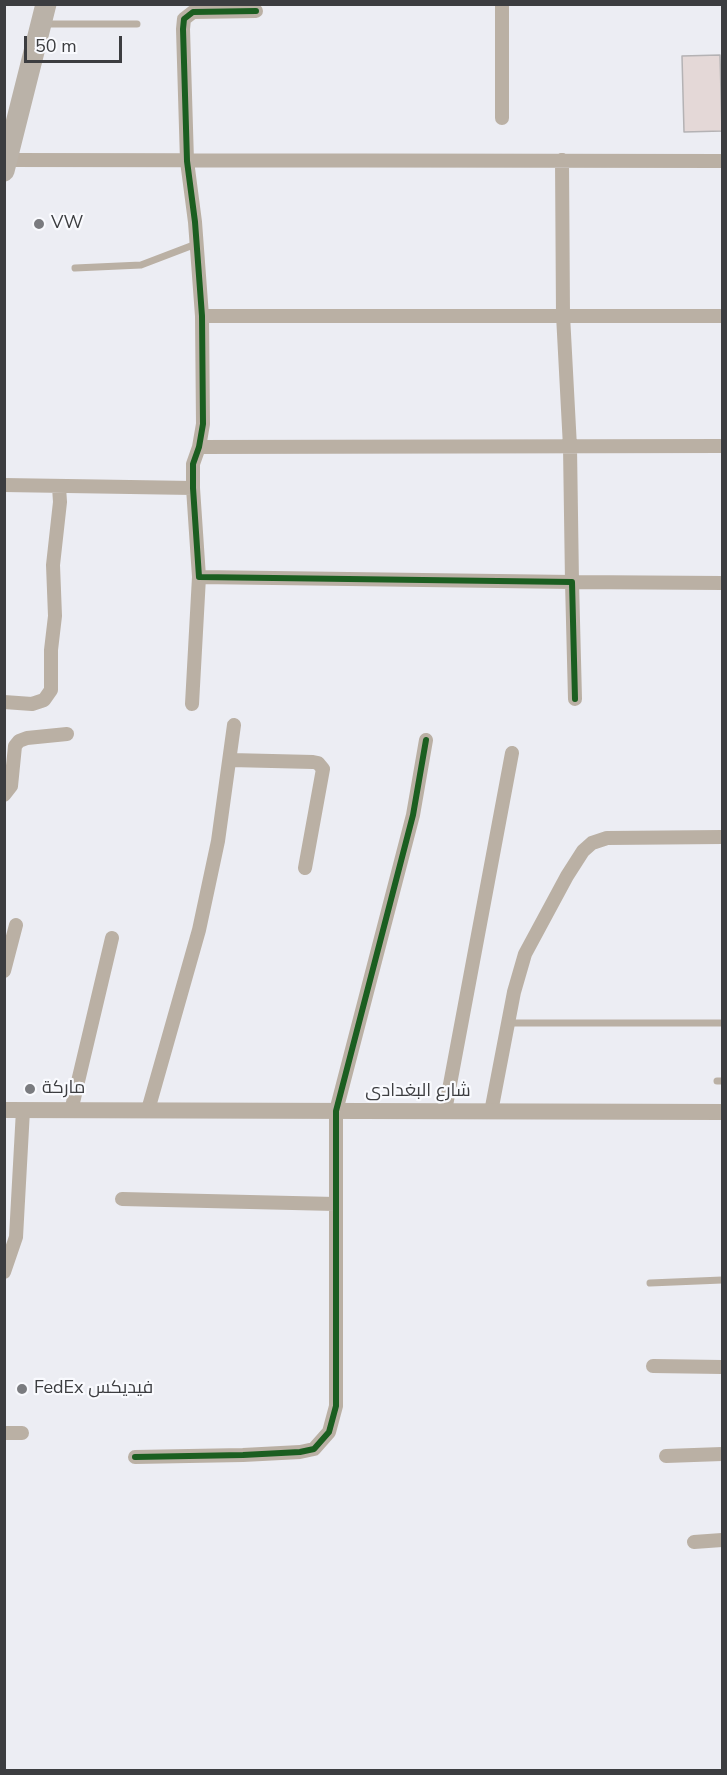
<!DOCTYPE html>
<html>
<head>
<meta charset="utf-8">
<style>
	body { margin:0 }
	#map { position:relative; width:727px; height:1775px; overflow:hidden; background:#ecedf3; font-family:"Nunito Sans",sans-serif }
	canvas { display:block }
	.frame { position:absolute; inset:0; border:6px solid #3c3d40; pointer-events:none }
	.scale { position:absolute; left:24px; top:36px; width:98px; height:27px; box-sizing:border-box; border:3px solid #3c3d40; border-top:0; padding-left:8px; font-size:18px; line-height:21px; white-space:nowrap; color:#3c3d40; -webkit-text-stroke:4px #f9fafe; paint-order:stroke }
</style>
</head>
<body>
<div id="map">
<canvas width="727" height="1775"></canvas>
<div class="frame"></div>
<div class="scale">50 m</div>
</div>
<script>
const g = document.querySelector('canvas').getContext('2d');
g.lineJoin = 'round';
function fill(path, color) { g.fillStyle = color; g.fill(path, 'evenodd'); }
const toPath = rows => new Path2D(rows.map(r => 'M' + r).join(''));
function stroke(path, color, width, dash) { g.strokeStyle = color; g.lineWidth = width; g.lineCap = dash ? 'butt' : 'round'; g.setLineDash(dash || []); g.stroke(path); }
function write(font, color, halo, rows, align = 'center') {
  g.font = font + ' "Nunito Sans",Cairo,sans-serif'; g.lineWidth = 4.5; g.setLineDash([]); g.textBaseline = 'middle'; g.strokeStyle = halo; g.fillStyle = color; for (const [text, x, y, turn = 0] of rows) {
    g.save(); g.translate(x, y); g.rotate((+turn || 0) * Math.PI / 180); g.textAlign = isNaN(turn) ? turn : align; if (halo) g.strokeText(text, 0, 0); g.fillText(text, 0, 0); g.restore();
  }
}
const building = toPath([
	[720,55,722,131,684,132,682,56,720,55]
]);
const service = toPath([
	[43,24,137,24],
	[75,268,141,265,196,244],
	[508,1023,722,1023],
	[717,1081,722,1081],
	[650,1283,722,1280]
]);
const minor = toPath([
	[256,11,193,12,184,19,183,29,187,161,195,222,202,316,203,424,199,447,193,464,193,488,199,577,572,582,575,699],
	[502,118,502,4],
	[7,160,722,161],
	[562,160,563,315,570,447,572,582,722,583],
	[202,316,722,316],
	[199,447,722,446],
	[4,485,193,488],
	[4,702,32,704,44,700,51,690,51,650,55,616,53,565,60,502,59,487],
	[192,704,199,577],
	[231,760,313,762,318,763,323,769,305,868],
	[4,795,11,786,15,746,19,741,27,738,67,734],
	[4,971,16,925],
	[148,1110,199,930,218,841,234,725],
	[71,1111,112,938],
	[445,1111,512,753],
	[491,1112,514,992,525,954,567,876,583,851,592,843,607,838,722,837],
	[122,1199,335,1204],
	[4,1272,16,1237,23,1110],
	[653,1366,722,1367],
	[4,1433,22,1433],
	[666,1456,722,1454],
	[135,1457,243,1455,300,1452,314,1449,329,1432,336,1406,336,1111,413,815,426,740],
	[694,1542,722,1540]
]);
const tertiary = toPath([
	[4,1110,722,1112]
]);
const primary = toPath([
	[4,171,46,4]
]);
const cycleway = toPath([
	[256,11,193,12,184,19,183,29,187,161,195,222,202,316,203,424,199,447,193,464,193,488,199,577,572,582,575,699],
	[135,1457,243,1455,300,1452,314,1449,329,1432,336,1406,336,1111,413,815,426,740]
]);
const markers = [
	[39,224,6,"#7a7b7f"],
	[30,1089,6,"#7a7b7f"],
	[22,1389,6,"#7a7b7f"]
];
const poiNames = [
	["VW",51,224],
	["ماركة",42,1089],
	["FedEx فيديكس",34,1389]
];
const streetNames = [
	["شارع البغدادى",418,1092]
];
fill(building, '#e4d8d7');
stroke(building, '#b4b2b4', 1.5);
stroke(service, '#bab0a4', 7);
stroke(minor, '#bab0a4', 14);
stroke(tertiary, '#bab0a4', 16);
stroke(primary, '#bab2a8', 21);
stroke(cycleway, '#1b5e20', 6);
for (const [x, y, r, color] of markers) { const dot = new Path2D(); dot.arc(x, y, r, 0, 2 * Math.PI); g.fillStyle = color; g.fill(dot); stroke(dot, '#f9fafe', 2); }
write('18px', '#3c3d40', '#f9fafe', poiNames, 'left');
write('18px', '#3c3d40', '#f9fafe', streetNames);
</script>
</body>
</html>
